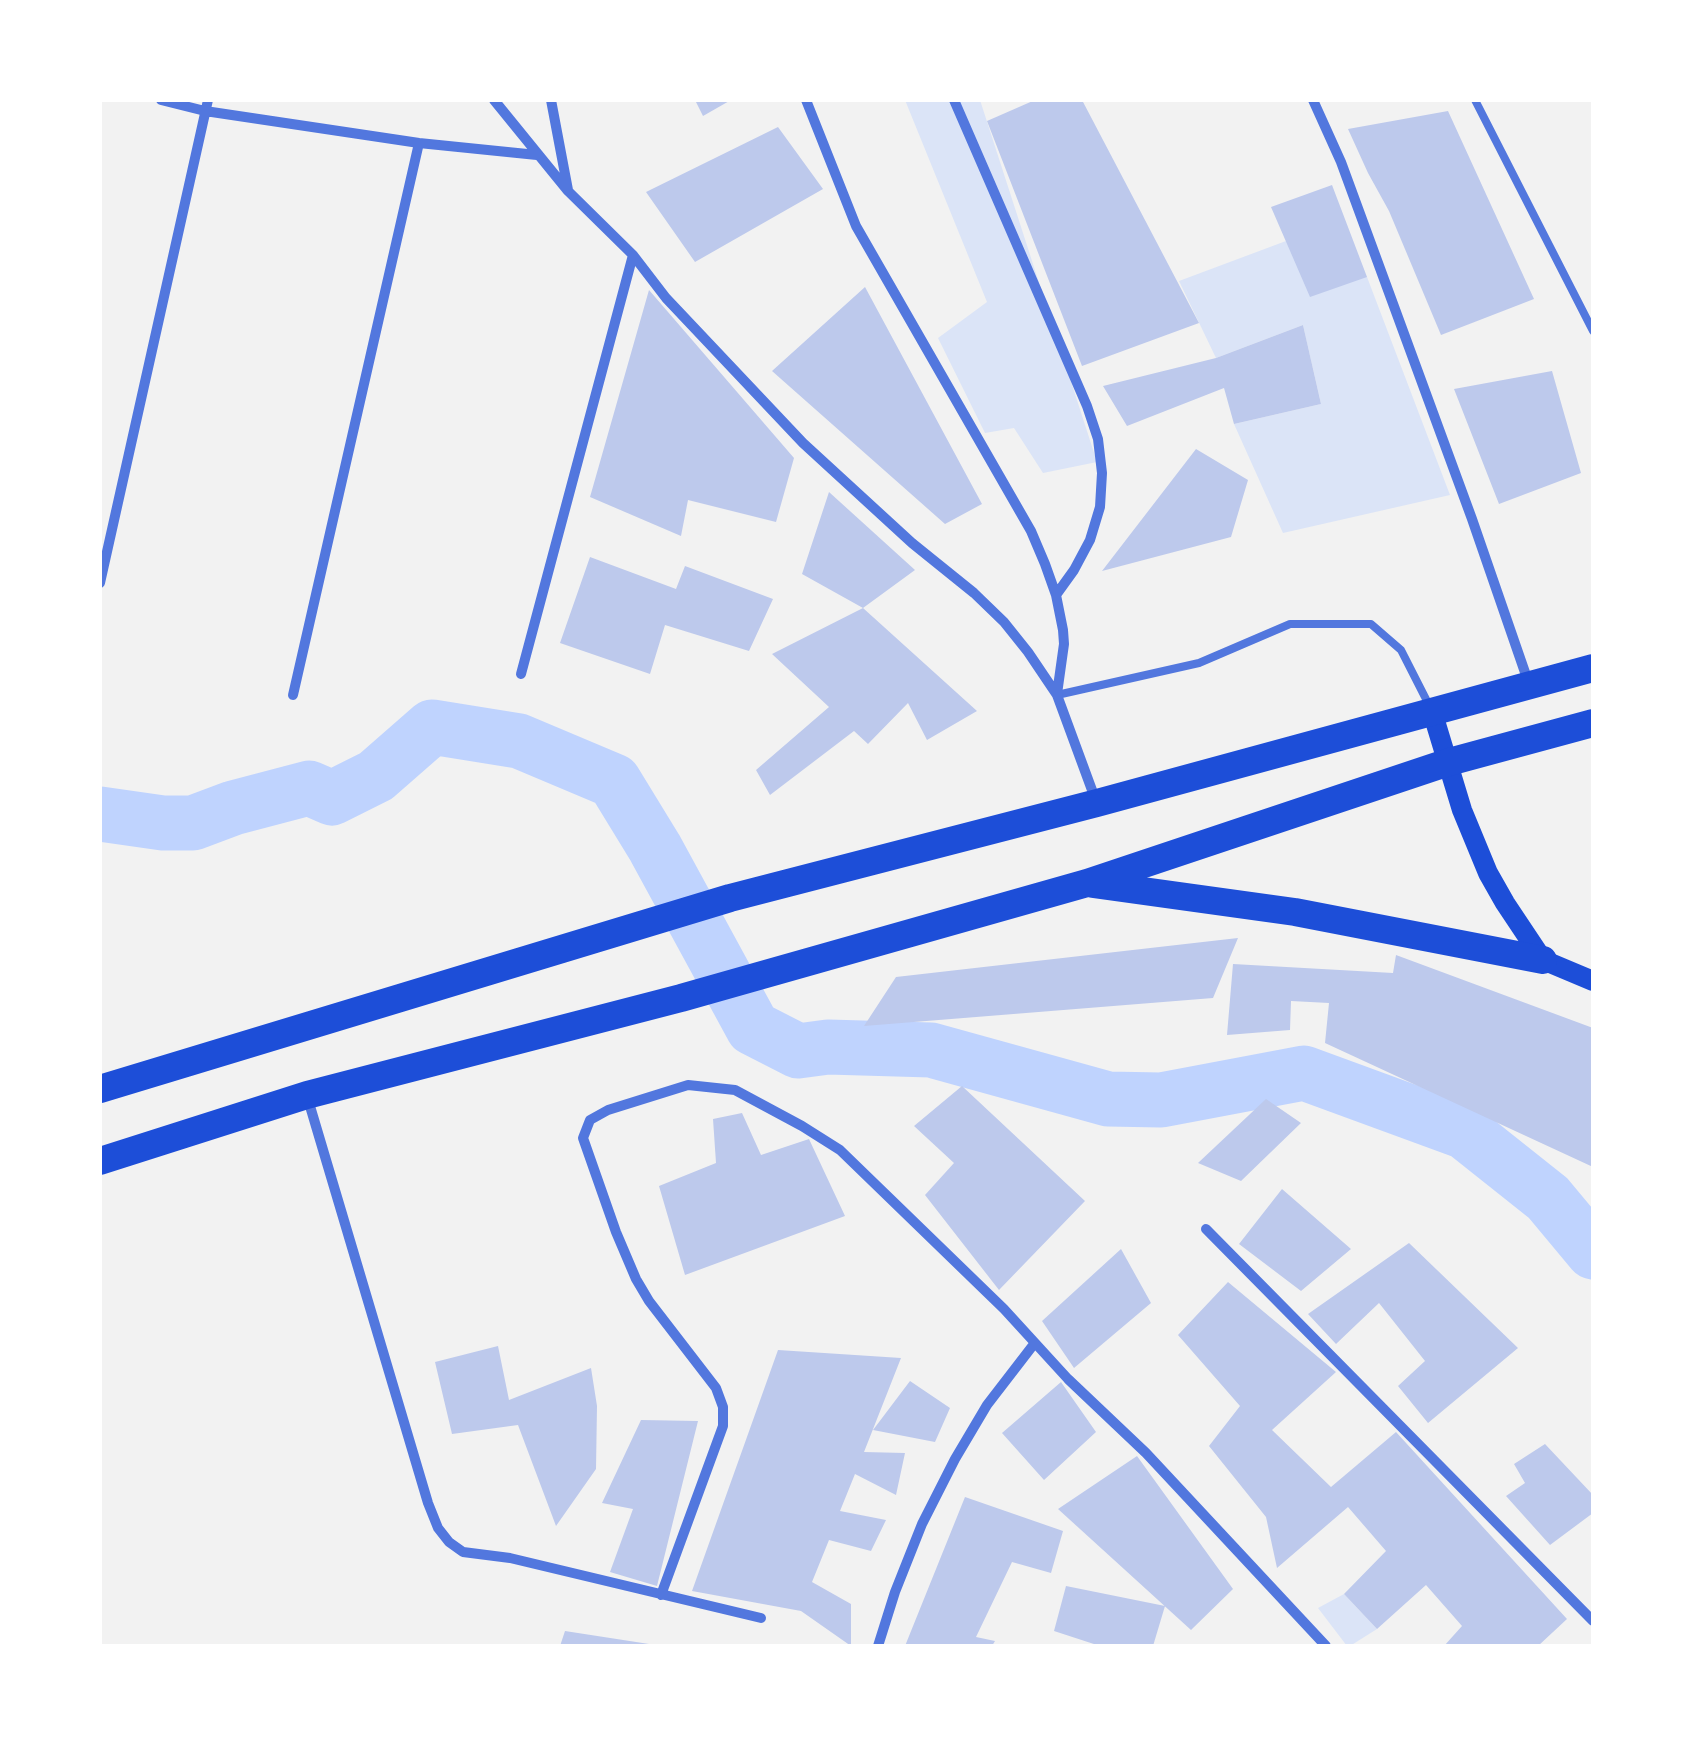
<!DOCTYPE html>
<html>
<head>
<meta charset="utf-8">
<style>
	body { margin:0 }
	#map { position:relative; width:1693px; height:1746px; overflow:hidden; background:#f2f2f2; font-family:"Noto Sans",sans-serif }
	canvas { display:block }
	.frame { position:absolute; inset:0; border:102px solid #fff; pointer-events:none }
</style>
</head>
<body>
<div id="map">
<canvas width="1693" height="1746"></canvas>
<div class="frame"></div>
</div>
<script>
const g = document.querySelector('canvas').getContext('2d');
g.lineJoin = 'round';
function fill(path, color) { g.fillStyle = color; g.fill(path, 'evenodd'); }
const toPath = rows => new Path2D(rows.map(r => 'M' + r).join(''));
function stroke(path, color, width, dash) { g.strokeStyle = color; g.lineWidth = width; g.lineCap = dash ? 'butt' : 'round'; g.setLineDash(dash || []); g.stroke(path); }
const green = toPath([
	[905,100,980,100,1097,462,1043,473,1014,428,985,433,938,338,987,302],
	[1286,241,1367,277,1450,495,1283,533,1234,424,1321,404,1303,325,1216,358,1179,281],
	[1344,1594,1377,1629,1350,1646,1347,1646,1318,1608]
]);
const river = toPath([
	[100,814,163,823,193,823,233,808,309,788,332,798,376,776,432,727,519,741,614,781,655,848,753,1028,798,1051,828,1047,931,1050,1108,1099,1161,1100,1304,1073,1465,1132,1548,1198,1593,1252]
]);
const building = toPath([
	[695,100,731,100,703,116],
	[1035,100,1082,100,1199,323,1082,366,987,121],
	[1448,111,1534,299,1441,335,1389,211,1368,173,1348,129],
	[778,127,823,189,695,262,646,192],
	[1332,185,1367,277,1310,297,1271,207],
	[865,287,982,504,945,524,772,371],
	[649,290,794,458,776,522,688,500,681,536,590,497],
	[1303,325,1321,404,1234,424,1224,388,1127,426,1103,386,1216,358],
	[1552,371,1581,473,1499,504,1454,389],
	[1196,449,1248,480,1231,537,1102,571],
	[829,492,915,570,863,608,802,574],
	[590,557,676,589,685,566,773,599,749,651,665,625,650,674,560,643],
	[863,608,977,711,927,740,908,703,868,744,854,731,770,795,756,770,829,707,772,654],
	[1238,938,1213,998,864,1026,896,977],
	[1396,955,1593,1028,1593,1167,1325,1043,1329,1003,1291,1001,1290,1030,1227,1035,1233,964,1393,973],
	[962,1086,1085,1201,999,1290,925,1195,954,1163,914,1126],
	[1266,1099,1301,1123,1241,1181,1198,1163],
	[742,1113,761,1155,809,1139,845,1216,685,1275,659,1186,716,1163,713,1119],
	[1282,1189,1351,1249,1301,1291,1239,1244],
	[1409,1243,1518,1348,1428,1423,1398,1386,1425,1361,1379,1303,1336,1344,1308,1314],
	[1121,1249,1151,1303,1074,1368,1042,1321],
	[1228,1282,1336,1372,1272,1430,1331,1487,1396,1432,1567,1619,1538,1646,1444,1646,1462,1626,1426,1585,1377,1629,1344,1594,1386,1551,1348,1507,1277,1568,1266,1517,1209,1446,1240,1406,1178,1335],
	[498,1346,509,1400,591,1368,597,1406,596,1469,556,1526,518,1425,452,1434,435,1362],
	[778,1350,901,1358,864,1452,905,1453,896,1495,855,1474,840,1511,886,1520,871,1551,829,1540,812,1582,851,1604,851,1646,801,1611,692,1591],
	[910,1381,950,1408,935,1442,873,1430],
	[1061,1382,1096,1432,1044,1480,1002,1433],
	[641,1420,698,1421,657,1586,610,1572,633,1509,602,1503],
	[1545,1444,1593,1495,1593,1513,1550,1545,1506,1496,1525,1483,1514,1464],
	[1137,1456,1233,1589,1191,1630,1058,1509],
	[965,1497,1063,1531,1051,1573,1012,1562,976,1637,995,1641,992,1646,905,1646],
	[1066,1586,1165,1606,1153,1646,1100,1646,1054,1631],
	[565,1631,649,1644,649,1646,560,1646]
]);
const service = toPath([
	[1475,100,1593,331],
	[1057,695,1199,663,1290,624,1371,624,1401,650,1430,707]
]);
const minor = toPath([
	[161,100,205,111,419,143,537,155],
	[494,100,568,191,633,255,666,298,803,443,912,543,974,593,1004,622,1028,652,1057,695,1096,801],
	[551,100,568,190],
	[806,100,856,226,1031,531,1045,564,1056,595,1063,630,1064,644,1057,694],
	[954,100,1087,406,1098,439,1102,473,1100,507,1090,540,1074,570,1056,595],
	[1313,100,1341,162,1472,519,1529,684],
	[100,583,208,100],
	[521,674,633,255],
	[293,695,419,143],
	[307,1096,428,1503,438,1528,449,1542,463,1552,510,1558,761,1618],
	[1206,1229,1593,1621],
	[661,1595,723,1426,723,1407,716,1388,649,1301,636,1279,616,1232,583,1138,590,1120,608,1110,688,1085,735,1090,802,1126,840,1150,1004,1309,1068,1379,1146,1453,1326,1646],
	[878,1646,895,1592,922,1524,955,1459,987,1405,1034,1344]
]);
const secondary = toPath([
	[1432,711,1462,810,1488,873,1505,903,1543,960,1593,981]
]);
const trunk = toPath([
	[1093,884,1295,912,1543,960],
	[100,1089,730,898,1097,803,1593,668],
	[100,1161,307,1095,681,998,1087,883,1449,762,1593,723]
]);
fill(green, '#dbe4f7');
stroke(river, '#bfd3fe', 55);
fill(building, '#bdc9ec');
stroke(service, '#5277de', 8);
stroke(minor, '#5277de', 10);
stroke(secondary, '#1d4ed8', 20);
stroke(trunk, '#1d4ed8', 28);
</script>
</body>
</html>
